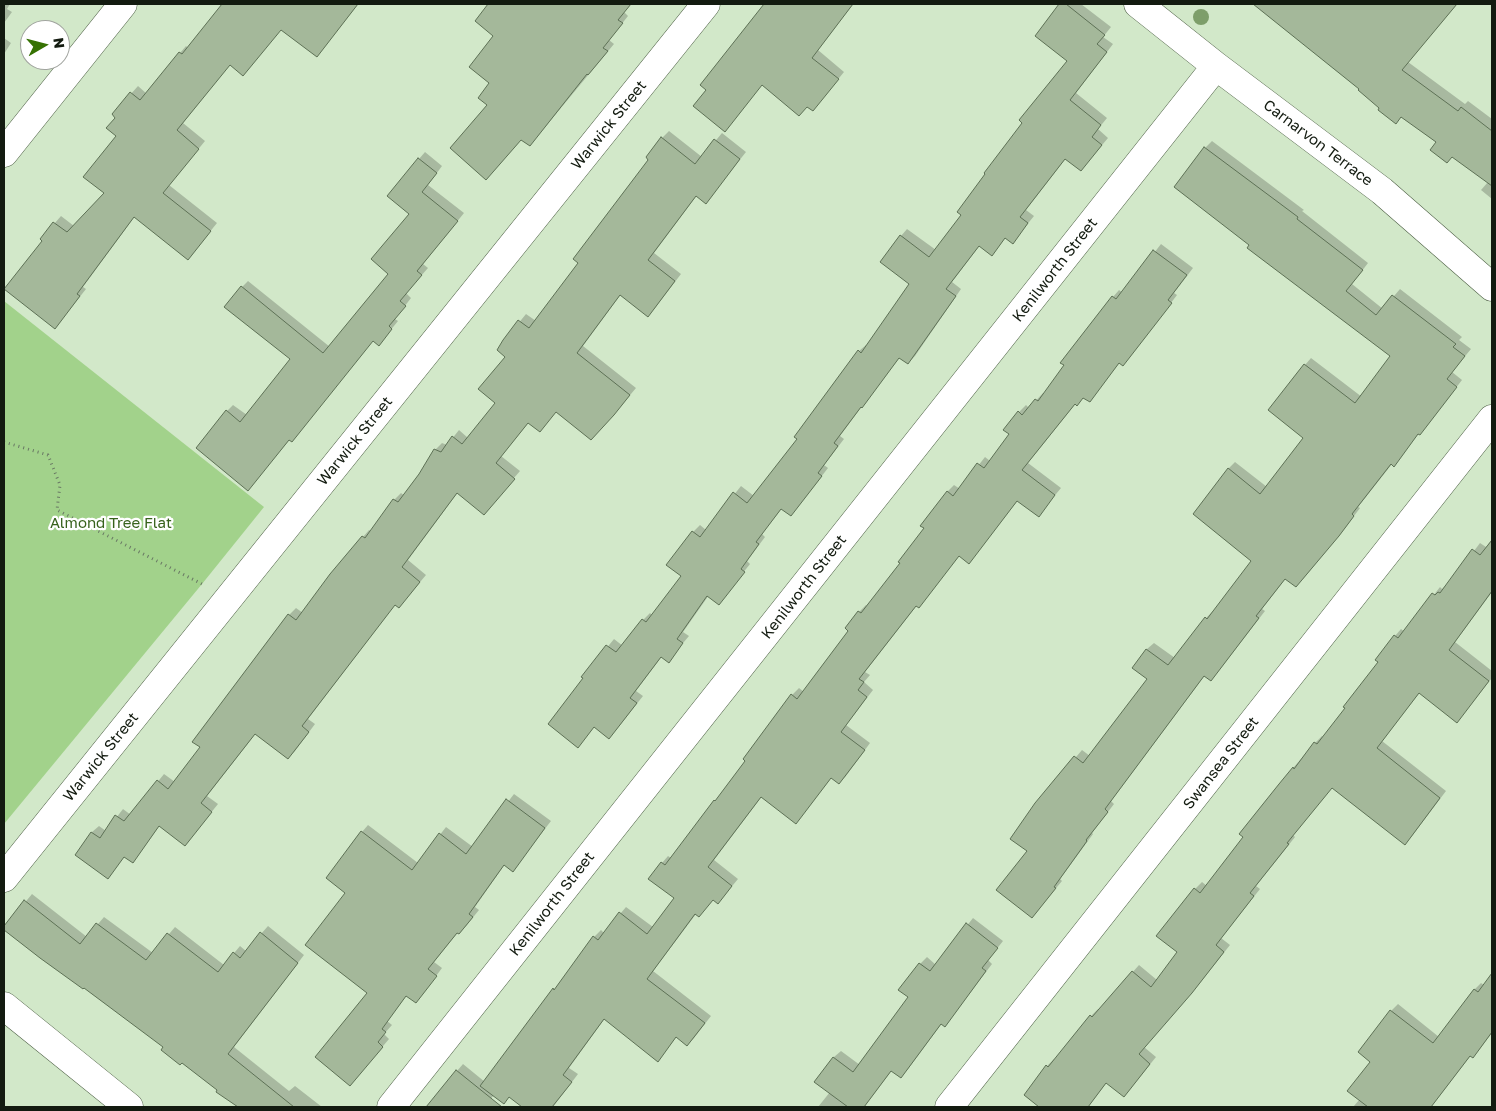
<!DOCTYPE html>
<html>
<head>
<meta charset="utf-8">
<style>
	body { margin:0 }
	#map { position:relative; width:1496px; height:1111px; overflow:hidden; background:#d2e8c9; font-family:"Golos Text",sans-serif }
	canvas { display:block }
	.frame { position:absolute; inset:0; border:5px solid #131b10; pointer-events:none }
	.north { position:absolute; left:20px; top:20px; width:50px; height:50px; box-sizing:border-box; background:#fff; border:1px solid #a1a49f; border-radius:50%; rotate:82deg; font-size:14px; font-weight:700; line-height:20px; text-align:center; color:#131b10 }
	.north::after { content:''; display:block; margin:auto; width:18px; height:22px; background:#367203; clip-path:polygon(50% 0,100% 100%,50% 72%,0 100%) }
</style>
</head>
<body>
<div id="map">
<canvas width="1496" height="1111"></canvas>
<div class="frame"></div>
<div class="north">N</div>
</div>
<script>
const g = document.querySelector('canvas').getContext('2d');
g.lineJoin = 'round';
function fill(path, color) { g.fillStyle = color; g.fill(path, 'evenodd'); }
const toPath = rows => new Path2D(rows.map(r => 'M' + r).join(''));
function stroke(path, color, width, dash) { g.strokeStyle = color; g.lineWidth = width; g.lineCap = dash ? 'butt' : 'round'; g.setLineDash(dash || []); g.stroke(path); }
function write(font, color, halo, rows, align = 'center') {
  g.font = font + ' "Golos Text",sans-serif'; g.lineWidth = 4.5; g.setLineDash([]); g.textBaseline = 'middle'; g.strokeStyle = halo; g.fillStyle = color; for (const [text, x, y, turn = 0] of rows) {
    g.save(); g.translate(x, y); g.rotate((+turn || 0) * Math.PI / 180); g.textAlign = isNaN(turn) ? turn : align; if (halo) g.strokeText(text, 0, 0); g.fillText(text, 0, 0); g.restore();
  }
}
const green = toPath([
	[4,301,264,507,202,584,4,824]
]);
const shadow = toPath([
	[4,4,10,4,7,9,12,12,4,23],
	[225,4,358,4,317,56,281,29,243,75,230,64,183,123,205,141,169,185,217,223,188,259,135,216,83,287,86,289,55,328,44,241,41,239,61,216,74,226,106,193,117,136,116,118,113,114,138,86,147,94,180,53,186,46,188,48],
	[490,4,631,4,624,12,628,16,609,40,614,44,536,138,489,105,495,36,476,21],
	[765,4,853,4,818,50,844,72,813,110,762,84,725,130,708,89,702,85],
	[1061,4,1081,4,1111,27,1103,37,1113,44,1076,93,1107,118,1098,129,1108,138,1087,163,1066,158,1026,210,1034,216,1013,242,1006,237,992,254,980,245,952,282,961,289,915,356,908,363,900,357,862,406,840,436,844,439,824,465,828,468,797,508,782,508,762,534,765,537,747,561,750,564,719,603,709,595,683,632,689,636,668,661,662,656,636,691,643,696,616,730,595,726,578,746,585,678,583,677,614,639,623,646,643,620,650,613,653,616,683,576,693,532,700,525,706,530,741,486,754,496,799,439,859,351,866,345,868,346,911,283,901,236,907,229,936,250,962,215,1069,61,1037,35],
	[1254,4,1365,4,1378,14,1386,4,1457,4,1408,62,1465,104,1468,101,1492,119,1492,199,1481,190,1488,182,1402,116,1396,122,1361,89,1317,53],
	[4,38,11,43,4,54],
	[669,131,702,157,722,133,746,152,706,202,697,195,654,253,681,274,655,308,648,315,621,294,583,346,636,388,620,407,556,411,529,422,501,456,520,471,490,506,458,492,408,560,426,575,405,600,395,604,308,719,315,724,295,751,288,758,256,733,207,796,218,804,185,845,160,825,139,854,133,861,125,856,108,877,77,855,92,832,99,826,106,831,123,809,131,815,164,774,175,782,202,747,194,741,289,615,296,608,303,613,363,537,369,530,371,531,394,500,401,493,405,496,420,474,435,450,442,443,447,445,459,430,468,438,497,402,507,357,504,341,526,314,536,321,580,262,650,159,662,138],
	[1212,141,1304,210,1302,211,1368,263,1352,284,1383,309,1400,289,1462,337,1459,340,1471,349,1452,372,1462,380,1426,427,1419,433,1400,458,1394,465,1392,464,1358,507,1360,508,1345,528,1303,579,1286,578,1262,609,1265,611,1217,673,1211,679,1205,675,1111,801,1114,804,1092,833,1093,834,1060,879,1062,881,1032,917,1029,851,1036,804,1082,750,1090,756,1148,679,1134,668,1147,649,1154,643,1175,658,1206,618,1213,611,1214,612,1253,561,1228,469,1235,462,1267,487,1304,438,1305,365,1311,358,1362,397,1392,356,1251,245,1205,148],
	[425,152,442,166,428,185,464,213,423,264,428,268,406,293,411,298,395,319,398,321,385,337,373,340,254,482,227,411,233,405,247,415,292,359,242,287,248,281,330,347,390,274,411,214,419,159],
	[1161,244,1193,268,1174,293,1177,295,1129,358,1120,362,1090,401,1084,397,1077,404,1076,403,1028,463,1061,488,1038,516,1018,500,975,555,960,555,917,605,865,672,870,675,864,682,873,690,846,725,870,743,846,776,839,783,832,777,796,822,762,796,714,860,738,879,718,903,714,899,699,916,696,914,653,971,711,1016,694,1038,687,1045,677,1036,658,1060,605,1018,569,1068,578,1074,553,1107,524,1107,510,1096,504,1102,494,1095,484,1107,441,1107,457,1071,463,1064,485,1082,594,937,601,930,604,933,626,907,653,927,675,898,662,863,668,856,671,858,715,801,722,795,792,695,799,688,804,692,850,631,846,628,859,612,866,605,868,607,902,563,947,492,954,485,960,489,985,457,990,461,1010,434,1019,412,1026,405,1029,408,1043,393,1045,394,1113,297,1119,290,1123,293],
	[1492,539,1492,592,1455,642,1492,671,1492,678,1457,721,1420,692,1382,741,1446,791,1412,836,1405,843,1332,787,1293,835,1295,837,1256,886,1260,889,1221,938,1230,945,1199,984,1144,1047,1156,1057,1130,1089,1124,1096,1107,1082,1088,1107,1041,1107,1025,1095,1047,1066,1054,1059,1055,1060,1091,1016,1098,1009,1099,1010,1139,965,1157,980,1179,952,1158,935,1195,889,1202,882,1207,886,1245,837,1293,768,1315,743,1322,736,1324,738,1380,662,1395,636,1401,629,1405,632,1440,587,1442,589,1445,586,1447,587,1480,543,1486,547],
	[514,794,551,821,513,870,505,864,475,907,479,910,466,926,459,933,458,932,434,962,442,968,422,995,407,995,387,1021,392,1025,384,1034,389,1039,357,1077,369,993,347,893,362,832,368,825,418,863,446,827,473,847],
	[32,894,87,937,104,917,153,953,175,927,224,965,240,946,246,951,268,926,304,955,234,1047,289,1091,295,1086,322,1107,240,1107,218,1092,219,1090,165,1047,85,986,40,957,4,928],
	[973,918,1003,941,988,960,992,964,951,1018,942,1023,908,1069,901,1076,892,1070,864,1107,818,1107,830,1092,816,1081,834,1057,841,1051,860,1065,909,997,920,964,927,957,936,965],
	[1492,975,1492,1033,1479,1050,1473,1056,1471,1055,1431,1107,1353,1107,1360,1099,1391,1011,1398,1004,1439,1037,1475,989,1481,983,1484,985]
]);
const building = toPath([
	[222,4,358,4,317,57,281,30,243,76,230,65,177,130,199,149,163,193,211,231,188,260,134,217,77,294,80,296,55,329,4,289,42,241,40,239,53,222,67,232,104,193,83,177,116,136,106,128,115,118,112,114,130,92,140,100,179,52,182,54,222,4],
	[488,4,631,4,618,20,623,23,603,48,608,51,588,75,587,74,530,146,521,140,486,180,450,148,487,105,478,98,489,83,469,67,493,36,475,21,488,4],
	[764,4,853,4,812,58,839,79,813,111,807,107,799,116,762,85,725,132,693,106,706,90,700,85,764,4],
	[1059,4,1066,4,1105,35,1097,44,1107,52,1070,100,1101,125,1092,137,1102,145,1081,171,1065,159,1020,217,1028,223,1013,244,1005,238,992,256,979,246,946,289,956,296,908,364,899,358,862,408,861,407,834,443,838,446,818,473,822,476,791,516,781,509,756,542,759,544,741,569,745,572,719,605,707,596,677,639,683,643,669,663,661,657,630,698,637,703,609,739,594,727,578,748,548,724,583,678,581,677,606,645,616,652,642,619,646,622,681,576,666,565,692,531,700,537,733,492,747,503,797,439,794,437,858,350,861,353,909,284,880,262,900,235,929,257,961,215,957,212,985,174,984,173,1022,123,1019,120,1067,61,1035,36,1059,4],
	[1253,4,1457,4,1402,70,1458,111,1461,107,1492,131,1492,186,1452,157,1447,163,1430,150,1436,142,1401,117,1396,124,1378,110,1379,108,1358,90,1359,89,1253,4],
	[661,137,695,164,714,139,740,159,706,204,696,196,648,260,675,281,648,317,620,295,577,353,630,395,614,415,591,440,556,412,540,432,528,423,496,463,515,479,484,515,457,493,402,567,420,582,399,608,395,605,302,726,309,732,288,759,255,734,201,803,212,812,185,846,159,826,133,863,124,857,108,879,75,855,91,832,100,838,115,815,124,821,157,780,168,789,200,747,192,742,288,614,296,620,330,574,362,536,365,538,393,499,398,502,419,474,434,449,441,452,452,436,462,444,495,403,478,389,505,357,497,350,503,340,518,320,529,328,578,263,573,259,648,160,646,157,661,137],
	[1204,147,1298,217,1297,219,1363,270,1346,291,1376,315,1392,295,1456,344,1453,347,1465,356,1447,379,1457,387,1420,435,1418,434,1394,467,1391,464,1352,514,1354,516,1339,536,1296,587,1285,579,1256,616,1259,618,1211,681,1204,676,1105,809,1108,812,1086,840,1087,841,1054,887,1056,888,1032,918,996,890,1027,851,1010,839,1035,803,1074,756,1083,763,1147,679,1132,668,1146,649,1168,665,1205,617,1207,619,1251,561,1193,514,1228,468,1260,494,1303,438,1268,410,1304,364,1355,403,1390,356,1247,248,1249,245,1174,187,1204,147],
	[418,158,437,173,422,192,458,221,417,271,422,275,400,301,406,306,389,326,392,329,379,346,373,341,292,442,289,440,248,491,196,448,226,410,240,422,290,359,224,307,241,286,323,353,388,274,371,259,409,214,387,196,418,158],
	[1153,250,1187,275,1168,300,1172,303,1123,366,1119,363,1090,402,1083,398,1077,406,1075,404,1022,470,1055,495,1039,517,1017,501,969,564,959,556,919,608,916,606,859,679,864,682,858,690,867,697,841,732,865,750,839,784,831,778,796,824,761,797,708,867,732,886,718,904,713,900,699,917,695,914,647,979,705,1023,687,1046,676,1037,658,1062,604,1019,563,1075,572,1082,552,1107,522,1107,509,1097,504,1104,480,1086,553,988,554,990,593,936,598,940,619,912,647,934,674,898,648,879,661,862,665,865,714,800,715,801,745,761,743,759,791,694,797,699,848,631,845,628,858,611,861,613,900,563,898,562,924,528,920,526,947,491,953,496,977,463,984,468,1009,434,1003,430,1018,411,1022,415,1035,399,1038,401,1064,365,1060,363,1112,296,1116,299,1153,250],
	[1492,540,1492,591,1449,650,1489,681,1457,723,1419,693,1377,748,1440,798,1405,845,1332,788,1287,843,1289,844,1250,893,1254,896,1216,945,1224,952,1192,993,1139,1054,1150,1064,1124,1097,1106,1083,1088,1107,1039,1107,1024,1095,1046,1065,1048,1067,1090,1015,1092,1017,1132,971,1151,987,1177,952,1156,936,1194,888,1200,893,1243,837,1239,834,1279,784,1293,767,1294,769,1314,742,1317,744,1345,708,1343,707,1378,662,1375,660,1394,635,1398,638,1432,593,1435,595,1438,592,1440,593,1472,549,1480,555,1492,540],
	[506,799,545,828,513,872,504,865,469,914,473,917,459,934,457,933,428,969,437,976,416,1003,406,996,382,1029,386,1032,378,1042,383,1047,350,1086,315,1057,367,993,305,945,345,893,326,878,361,831,412,870,439,833,466,854,506,799],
	[24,900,80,944,96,923,146,960,167,933,218,972,233,952,240,958,260,932,298,963,228,1054,294,1107,238,1107,216,1092,217,1090,182,1063,180,1065,161,1050,163,1047,84,988,83,989,40,958,4,930,4,926,24,900],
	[966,923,998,948,982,968,986,971,945,1027,941,1024,901,1078,891,1071,864,1107,848,1107,814,1082,833,1057,853,1072,908,997,898,990,919,963,930,971,966,923],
	[1492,973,1492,1032,1473,1058,1470,1056,1431,1107,1368,1107,1347,1091,1370,1062,1358,1052,1390,1010,1433,1043,1474,989,1478,992,1492,973],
	[456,1070,502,1107,426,1107,456,1070]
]);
const path = toPath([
	[4,442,48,455,60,485,57,510,202,584]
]);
const minor = toPath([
	[1138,4,1216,66,1382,191,1492,287],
	[4,153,123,4],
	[4,878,706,4],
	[4,1006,129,1107],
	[391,1107,1216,66],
	[949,1107,1492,419]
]);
const trees = [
	[1201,17]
];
const streetNames = [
	["Warwick Street",609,125,-51],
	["Carnarvon Terrace",1318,143,37],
	["Kenilworth Street",1055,270,-52],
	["Warwick Street",355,441,-51],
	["Kenilworth Street",804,587,-52],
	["Warwick Street",101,757,-51],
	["Swansea Street",1221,763,-52],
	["Kenilworth Street",552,904,-52]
];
const parkNames = [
	["Almond Tree Flat",111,523]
];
fill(green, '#a2d28b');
fill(shadow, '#0003');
fill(building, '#a4b89a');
stroke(building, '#5d7055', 1);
stroke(minor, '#4d5f44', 29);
stroke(path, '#697864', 3, [1, 4]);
stroke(minor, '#fff', 28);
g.fillStyle = '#7d9e6a';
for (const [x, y] of trees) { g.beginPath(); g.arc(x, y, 8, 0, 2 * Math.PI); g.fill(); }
write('15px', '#131b10', '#fff', streetNames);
write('15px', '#37621c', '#fff', parkNames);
</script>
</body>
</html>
